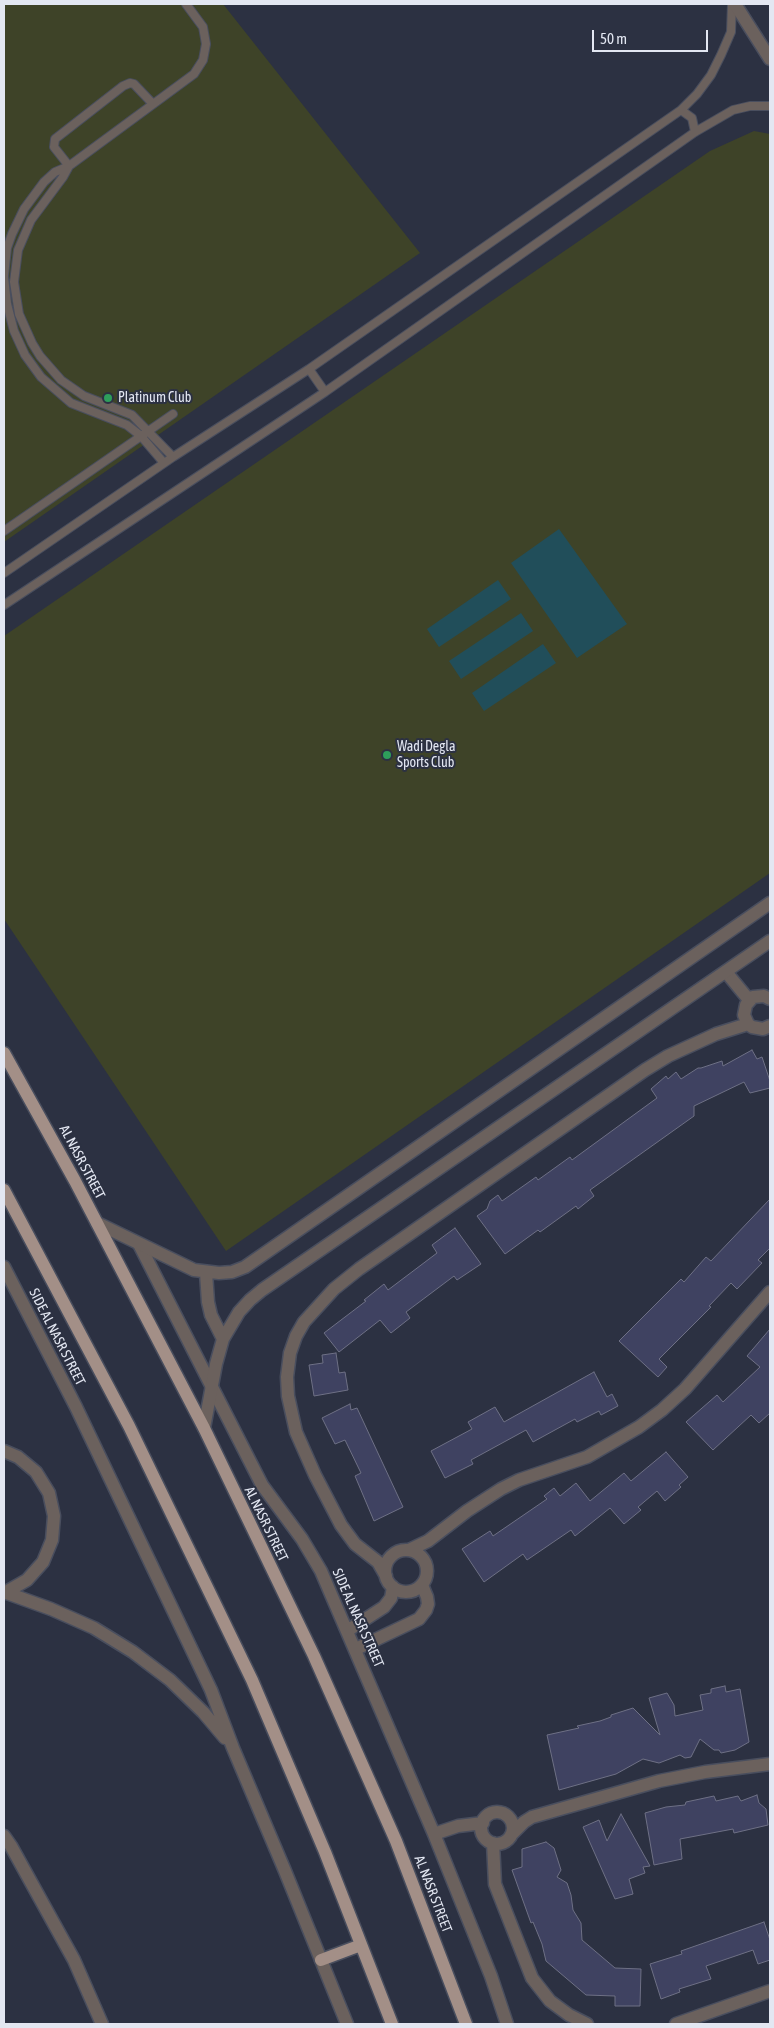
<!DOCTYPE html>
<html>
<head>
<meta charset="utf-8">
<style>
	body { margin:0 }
	#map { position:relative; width:774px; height:2028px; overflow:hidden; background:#2c3142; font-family:"Asap Condensed",sans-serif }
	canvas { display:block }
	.frame { position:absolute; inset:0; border:5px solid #e3e7f2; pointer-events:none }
	.scale { position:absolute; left:592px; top:30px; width:116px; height:22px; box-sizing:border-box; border:2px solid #e3e7f2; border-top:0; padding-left:6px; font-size:15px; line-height:18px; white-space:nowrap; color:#e3e7f2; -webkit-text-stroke:4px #2c3142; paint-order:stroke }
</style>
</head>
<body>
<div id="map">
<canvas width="774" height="2028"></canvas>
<div class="frame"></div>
<div class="scale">50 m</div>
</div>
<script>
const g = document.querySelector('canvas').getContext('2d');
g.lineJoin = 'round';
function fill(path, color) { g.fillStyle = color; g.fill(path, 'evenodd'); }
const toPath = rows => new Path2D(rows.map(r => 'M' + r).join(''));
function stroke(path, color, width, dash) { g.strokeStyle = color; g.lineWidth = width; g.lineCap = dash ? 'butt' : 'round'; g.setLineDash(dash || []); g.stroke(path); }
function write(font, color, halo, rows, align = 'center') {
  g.font = font + ' "Asap Condensed",sans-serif'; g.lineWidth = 4; g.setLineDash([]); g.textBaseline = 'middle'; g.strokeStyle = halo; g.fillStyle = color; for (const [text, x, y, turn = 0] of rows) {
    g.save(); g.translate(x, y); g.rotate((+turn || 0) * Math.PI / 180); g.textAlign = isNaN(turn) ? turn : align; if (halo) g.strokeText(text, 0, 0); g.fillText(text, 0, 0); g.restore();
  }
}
const green = toPath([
	[4,4,223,4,420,253,4,542],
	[754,131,770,134,770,873,226,1251,4,919,4,636,710,151]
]);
const water = toPath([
	[559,529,627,624,577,658,511,563],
	[498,580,511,599,439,647,427,629],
	[521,613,533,631,461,679,449,661],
	[543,644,556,663,484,711,472,693]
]);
const building = toPath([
	[752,1050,757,1059,762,1057,770,1081,770,1088,750,1093,744,1082,694,1106,694,1116,590,1190,594,1196,578,1209,576,1206,540,1232,538,1230,505,1254,477,1216,487,1209,490,1201,498,1195,502,1201,536,1177,538,1180,570,1157,572,1160,657,1098,651,1089,666,1076,668,1079,676,1072,681,1079,698,1068,701,1068,722,1061,723,1066,752,1050],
	[770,1199,770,1248,758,1260,762,1263,737,1289,731,1283,709,1306,711,1307,659,1359,667,1367,658,1377,619,1341,681,1279,684,1282,706,1257,711,1261,770,1199],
	[455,1228,481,1264,457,1280,454,1276,406,1312,410,1318,391,1333,380,1320,339,1352,324,1333,366,1301,364,1300,384,1284,388,1290,437,1253,432,1245,455,1228],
	[770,1329,770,1413,759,1423,751,1415,713,1450,686,1422,717,1395,723,1402,760,1367,747,1356,770,1329],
	[336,1353,339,1373,345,1372,348,1390,314,1396,309,1365,323,1363,322,1355,336,1353],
	[594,1372,607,1397,612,1394,618,1406,601,1415,599,1411,577,1422,575,1419,533,1442,526,1430,471,1460,473,1464,445,1478,431,1451,472,1429,468,1422,495,1407,504,1422,594,1372],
	[350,1404,351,1410,357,1408,403,1507,374,1521,355,1476,361,1473,345,1440,335,1444,322,1418,350,1404],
	[666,1452,688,1477,679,1485,681,1487,665,1501,657,1491,638,1507,641,1510,624,1524,610,1508,575,1536,571,1530,527,1560,523,1554,484,1582,462,1549,490,1531,493,1536,547,1499,544,1496,554,1488,560,1496,576,1483,590,1501,624,1473,631,1481,666,1452],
	[725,1686,726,1692,740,1689,749,1742,735,1750,721,1753,719,1750,714,1750,700,1739,691,1757,685,1758,680,1755,659,1763,643,1759,616,1774,559,1790,547,1735,579,1728,577,1726,600,1721,611,1717,611,1715,633,1708,660,1735,649,1698,667,1693,674,1705,675,1716,703,1710,700,1695,711,1693,711,1689,725,1686],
	[757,1795,759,1803,766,1809,768,1825,734,1833,733,1829,680,1839,682,1859,654,1865,645,1813,666,1807,685,1805,686,1802,714,1796,716,1801,738,1796,741,1801,757,1795],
	[621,1814,650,1866,643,1867,645,1873,629,1879,633,1894,615,1899,583,1827,599,1820,607,1841,621,1814],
	[546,1842,554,1848,561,1870,557,1877,567,1883,571,1895,573,1910,581,1923,582,1940,615,1968,641,1969,640,2006,615,2006,615,1996,586,1995,546,1961,542,1944,533,1922,531,1923,512,1870,522,1867,522,1849,546,1842],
	[764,1922,770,1940,770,1960,758,1964,753,1950,706,1966,711,1979,679,1989,680,1992,661,1999,650,1964,682,1954,681,1951,764,1922]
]);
const service = toPath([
	[681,110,692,118,695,132],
	[69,166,63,177,31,220,18,250,14,282,19,314,32,343,40,356,61,380,84,396,132,415,173,457],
	[69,166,54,147,55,139,123,86,130,83,134,84,153,104],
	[4,276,7,248,12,234,24,209,44,182,55,172,69,166,194,74,203,60,206,44,203,27,186,4],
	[4,277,7,304,14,331,25,355,41,377,71,403,127,425,141,436,164,463],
	[309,369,325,392],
	[4,531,173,414],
	[4,573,173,457,309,369,681,110,697,94,711,75,721,55,731,32,732,4],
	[4,605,325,392,695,132,733,110,750,106,770,106]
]);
const minor = toPath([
	[726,972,749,1000],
	[770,999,764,996,753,997,746,1005,744,1015,748,1024,752,1027,763,1029,770,1026],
	[139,1244,262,1485,302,1539,321,1571,434,1834,491,1976,507,2024],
	[409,1550,428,1541,467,1511,501,1489,519,1480,587,1457,639,1427,662,1410,685,1389,770,1292],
	'385 1571a21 21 0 1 1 42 0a21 21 0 1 1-42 0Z',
	[386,1576,378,1562,355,1544,341,1525,315,1475,296,1432,288,1396,287,1377,290,1353,296,1336,304,1322,334,1289,359,1269,645,1070,668,1056,716,1034,748,1024],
	[347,1631,384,1607,391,1598,393,1587],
	[356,1649,419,1619,426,1610,428,1604,427,1597,422,1585],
	'481 1828a16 16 0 1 1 32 0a16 16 0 1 1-32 0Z',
	[434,1834,458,1826,483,1823],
	[511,1835,524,1822,532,1817,659,1781,705,1772,770,1764],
	[4,1836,11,1846,74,1960,102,2024],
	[493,1843,495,1884,532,1978,550,2001,569,2015,587,2024],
	[676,2024,770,1991]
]);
const tertiary = toPath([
	[735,4,770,59],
	[97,1223,194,1270,219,1273,232,1272,245,1267,770,903],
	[4,1267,76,1407,211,1690,233,1748,285,1871,347,2024],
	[206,1273,208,1302,211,1315,223,1339],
	[204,1428,216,1364,223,1339,239,1312,250,1300,262,1290,770,941],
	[4,1451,18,1457,36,1472,49,1493,54,1516,52,1540,43,1562,27,1580,6,1592],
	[4,1592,51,1609,94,1628,133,1652,170,1680,203,1712,225,1738]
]);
const primary = toPath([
	[4,1053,75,1181,204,1428,314,1656,396,1841,466,2024],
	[4,1190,129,1426,252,1680,325,1852,392,2024],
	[321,1960,361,1945]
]);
const markers = [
	[108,398,5,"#2e9e5b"],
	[387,755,5,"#2e9e5b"]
];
const poiNames = [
	["Platinum Club",118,398],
	["Wadi Degla",397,747],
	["Sports Club",397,763]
];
const streetNames = [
	["AL NASR STREET",82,1162,62],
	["SIDE AL NASR STREET",57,1337,63],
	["AL NASR STREET",266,1524,64],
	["SIDE AL NASR STREET",358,1618,66],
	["AL NASR STREET",433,1894,69]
];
fill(green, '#3e4328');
fill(water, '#214e5a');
fill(building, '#3f4261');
stroke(building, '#6e7085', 1);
stroke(service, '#494e5e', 10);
stroke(minor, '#494e5e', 15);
stroke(tertiary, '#494e5e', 15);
stroke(primary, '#494e5e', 15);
stroke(service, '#6b615d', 8);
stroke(minor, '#6b615d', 12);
stroke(tertiary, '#6b615d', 12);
stroke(primary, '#a38f87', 12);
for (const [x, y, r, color] of markers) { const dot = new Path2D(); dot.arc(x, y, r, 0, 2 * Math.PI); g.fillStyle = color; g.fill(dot); stroke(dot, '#2c3142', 2); }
write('14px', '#e3e7f2', '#2c3142', poiNames, 'left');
write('14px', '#e3e7f2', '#2c3142', streetNames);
</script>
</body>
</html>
